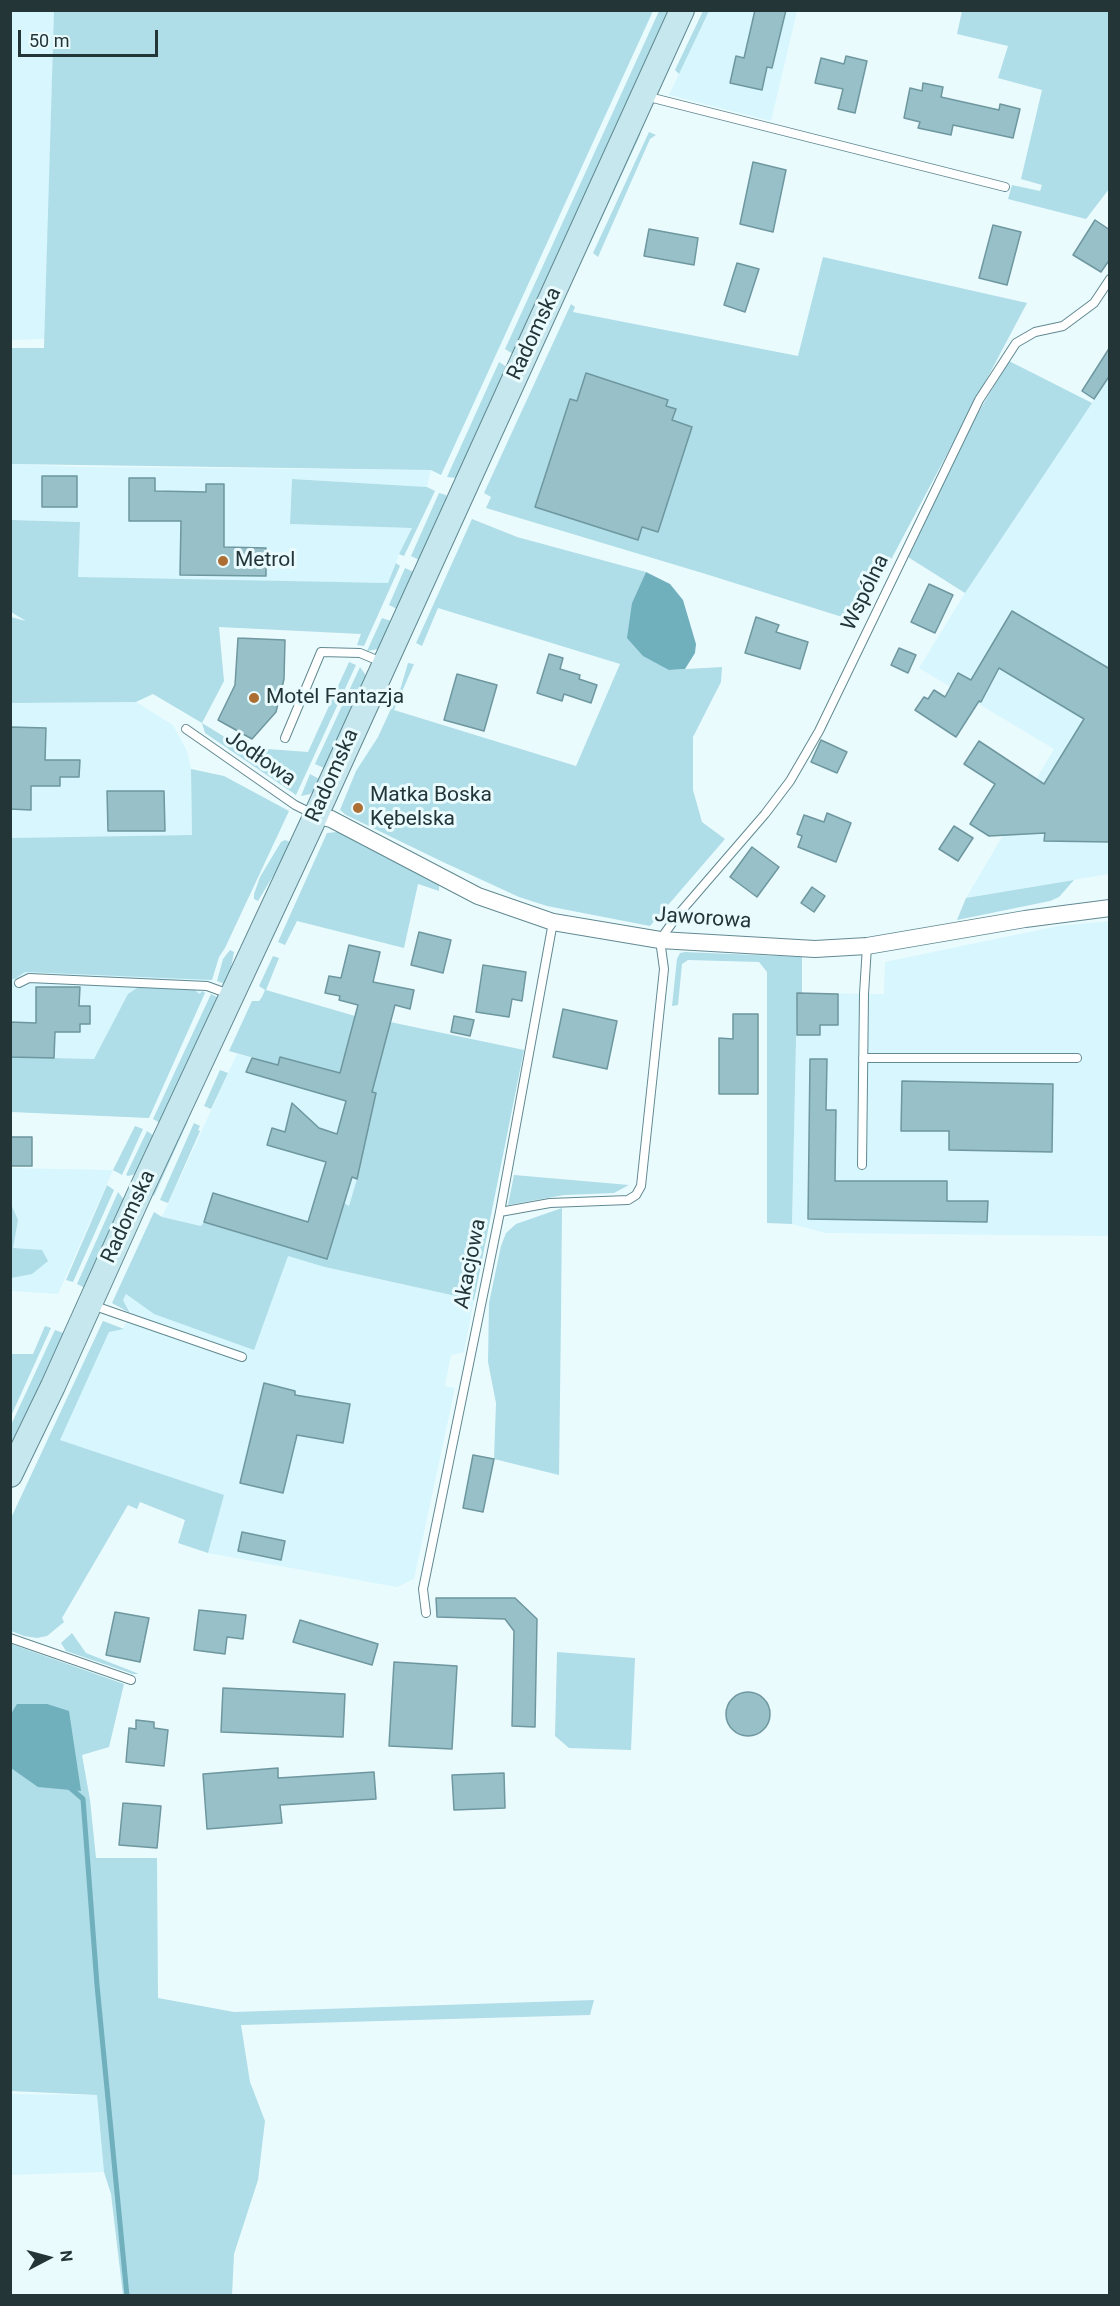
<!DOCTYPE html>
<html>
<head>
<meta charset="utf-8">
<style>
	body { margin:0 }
	#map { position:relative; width:1120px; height:2306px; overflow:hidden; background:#eafbfe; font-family:Roboto,sans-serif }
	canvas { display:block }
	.frame { position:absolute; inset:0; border:12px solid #243538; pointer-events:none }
	.north { position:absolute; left:18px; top:2228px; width:60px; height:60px; -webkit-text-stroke:4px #eafbfe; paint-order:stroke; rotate:84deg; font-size:16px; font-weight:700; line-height:24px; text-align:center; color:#243538 }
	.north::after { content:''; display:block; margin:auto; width:21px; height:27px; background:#243538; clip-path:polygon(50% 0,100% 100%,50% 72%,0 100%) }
	.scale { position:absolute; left:18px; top:30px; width:140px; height:27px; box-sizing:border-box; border:3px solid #243538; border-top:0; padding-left:8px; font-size:18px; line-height:21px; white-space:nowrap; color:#243538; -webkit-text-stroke:4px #eafbfe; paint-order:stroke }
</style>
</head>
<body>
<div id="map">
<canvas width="1120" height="2306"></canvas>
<div class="frame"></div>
<div class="north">N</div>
<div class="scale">50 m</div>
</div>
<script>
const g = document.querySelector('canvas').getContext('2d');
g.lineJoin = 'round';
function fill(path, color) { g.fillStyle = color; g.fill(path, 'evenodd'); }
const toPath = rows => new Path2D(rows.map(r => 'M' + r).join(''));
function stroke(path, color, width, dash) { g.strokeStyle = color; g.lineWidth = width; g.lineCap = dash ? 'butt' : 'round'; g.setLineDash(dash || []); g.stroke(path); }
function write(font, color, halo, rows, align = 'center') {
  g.font = font + ' Roboto,sans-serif'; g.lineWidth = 6; g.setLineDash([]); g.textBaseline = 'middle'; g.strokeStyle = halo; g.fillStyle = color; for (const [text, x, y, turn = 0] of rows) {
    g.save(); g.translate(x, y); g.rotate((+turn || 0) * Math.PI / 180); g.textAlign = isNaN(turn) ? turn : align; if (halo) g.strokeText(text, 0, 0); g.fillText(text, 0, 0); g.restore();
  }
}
const built = toPath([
	[10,11,54,11,45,339,11,340],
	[709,11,797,11,771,121,669,95],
	[1109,377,1109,874,966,898,1054,749,919,668,965,593],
	[10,464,82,467,431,470,427,487,292,479,290,524,412,528,399,554,389,583,184,580,77,577,80,522,11,520],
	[136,702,173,725,187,751,191,769,192,835,11,838,10,703],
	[1109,921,1109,1236,825,1233,792,1224,797,993,884,994,885,962,1058,926],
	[25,972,210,979,200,994,94,1059,11,1057,11,979,15,979],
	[237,1054,376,1093,363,1154,271,1128,267,1144,326,1162,324,1169,357,1179,349,1206,344,1204,325,1267,474,1300,464,1352,451,1355,445,1386,455,1388,414,1579,397,1587,208,1553,223,1495,60,1440,109,1332,123,1329,129,1318,131,1312,123,1300,126,1294,154,1314,201,1226,162,1217],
	[10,1168,113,1170,58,1294,11,1291],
	[10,2094,97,2095,104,2172,11,2175]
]);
const green = toPath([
	[54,10,653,11,441,475,431,470,11,464,11,348,44,348],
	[659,11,669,11,513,354,505,349],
	[703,11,709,11,679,74,675,70],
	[962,11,1109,11,1109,189,1086,219,1008,199,1012,185,1040,191,1042,185,1021,179,1042,90,998,78,1008,46,957,34],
	[649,132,656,135,650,139,598,257,593,253],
	[641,133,589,246,588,241,637,136],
	[823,257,1027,303,858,622,709,575,486,508,491,497,484,493,571,304,575,307,573,312,798,356],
	[1009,361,1092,403,965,593,908,557,975,418],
	[499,362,507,367,457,478,447,477],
	[292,479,427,487,435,491,404,556,399,554,412,528,290,524],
	[439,493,446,495,447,500,419,560,411,556],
	[472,519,517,537,646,572,632,604,669,670,722,667,721,682,693,737,693,790,702,822,725,839,650,926,547,906,519,897,443,862,346,815,340,810,356,771,378,737,401,687,408,663,414,664,394,710,576,766,620,664,438,608,422,646,416,643],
	[11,520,80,522,78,577,388,583,396,563,400,566,364,646,357,645,361,634,219,627,224,681,202,723,241,747,308,752,349,662,356,665,296,795,205,733,202,723,153,694,136,702,11,703,11,617,26,621,11,612],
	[405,568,414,572,397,609,389,605],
	[382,618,391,621,379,649,367,651],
	[360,667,365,674,366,680,326,769,315,764],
	[191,769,224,776,289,811,225,948,219,957,212,980,25,972,15,979,11,979,11,838,192,835],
	[310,774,321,780,319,786,310,794,301,796],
	[337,832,344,833,439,885,439,891,418,884,404,948,297,921,285,945,278,942,327,833],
	[285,840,293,843,258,901,254,899,254,894,260,877,281,842],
	[1074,880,1059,897,1050,901,957,920,966,898],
	[230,950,234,952,228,983,225,984,217,981,223,959],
	[685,952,802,957,802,993,797,994,792,1224,767,1223,767,972,759,962,688,960,682,964,678,1005,672,1006,677,959,680,953],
	[273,956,279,958,266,990,355,1016,340,1073,280,1057,278,1065,229,1051,252,1001,259,1001,262,997,265,990,259,986],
	[137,988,193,988,199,994,203,991,205,993,149,1118,11,1112,11,1057,94,1059,128,994],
	[211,994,219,998,160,1123,153,1119],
	[390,1022,524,1050,474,1300,325,1267,288,1256,254,1350,154,1314,126,1294,123,1300,130,1313,112,1303,154,1212,162,1217,201,1226,204,1222,327,1259,344,1203,349,1206,357,1179,376,1094,372,1092],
	[220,1070,228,1073,211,1109,204,1106],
	[188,1121,154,1196,152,1193,185,1123],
	[194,1123,200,1126,198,1130,200,1131,168,1203,160,1200],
	[135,1126,143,1129,122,1175,113,1170],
	[147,1131,154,1136,136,1174,128,1176,126,1175],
	[514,1175,629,1185,614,1193,564,1195,508,1205],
	[107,1185,114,1190,73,1282,66,1280],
	[118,1192,125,1201,87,1289,77,1284],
	[10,1202,18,1220,13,1248,42,1250,48,1261,32,1274,11,1278],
	[562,1208,561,1316,559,1475,494,1459,496,1403,488,1362,489,1303,501,1246,506,1233,516,1224],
	[103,1321,124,1329,109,1332,60,1440,224,1495,208,1553,178,1543,185,1520,140,1502,137,1509,128,1505,62,1618,64,1622,47,1636,37,1638,24,1636,11,1631,11,1518],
	[45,1326,51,1328,11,1416,11,1354,33,1354],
	[55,1330,66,1334,11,1449,11,1425],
	[72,1633,86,1653,139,1674,133,1674,66,1651,61,1643],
	[11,1644,124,1684,109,1747,82,1755,90,1800,96,1858,157,1858,158,1998,234,2012,594,2000,590,2015,241,2025,250,2082,265,2121,258,2180,234,2254,232,2295,123,2295,111,2194,104,2172,97,2095,11,2091],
	[557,1652,635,1658,631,1750,569,1748,555,1736]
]);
const water = toPath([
	[646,572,670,584,683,600,696,644,695,653,685,669,669,670,643,656,627,638,632,603],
	[17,1704,47,1704,69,1711,81,1791,38,1787,11,1768,11,1714]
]);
const stream = toPath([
	[68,1786,83,1799,97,1985,127,2296]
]);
const building = toPath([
	[755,10,786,10,772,68,767,67,762,90,730,83,736,56,744,58,755,10],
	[846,56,867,61,855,113,838,109,843,89,815,83,821,58,844,64,846,56],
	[923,83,943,87,941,97,999,110,1000,104,1020,109,1013,138,953,125,951,135,918,128,920,122,904,118,910,88,922,91,923,83],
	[753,162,786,170,773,232,740,224,753,162],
	[1095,220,1110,230,1110,259,1101,272,1073,255,1095,220],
	[993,225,1021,232,1007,285,979,278,993,225],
	[649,229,698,238,694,265,644,256,649,229],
	[737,263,759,269,745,312,724,305,737,263],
	[1110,347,1110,375,1094,399,1082,391,1110,347],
	[586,373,668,400,666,406,676,409,672,420,692,427,658,532,642,527,638,540,535,507,570,399,577,401,586,373],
	[42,476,77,476,77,507,42,507,42,476],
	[129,478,155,478,155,491,206,492,206,484,224,484,224,547,266,548,266,576,180,575,181,521,129,521,129,478],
	[929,584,953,595,935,633,911,622,929,584],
	[1012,611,1110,669,1110,842,1044,841,1045,833,989,836,970,824,995,784,964,764,979,741,1044,784,1084,719,999,668,981,702,979,701,956,737,915,710,924,697,928,699,934,690,945,697,958,673,971,680,1012,611],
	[756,617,779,625,776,632,808,642,800,669,745,653,756,617],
	[238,638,285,640,284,679,276,712,252,739,218,720,235,685,238,638],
	[899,648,916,655,908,673,891,665,899,648],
	[549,654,563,658,560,669,580,675,579,679,597,685,591,703,564,694,562,701,537,693,549,654],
	[457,674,497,685,484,731,444,720,457,674],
	[10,727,46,728,45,760,80,760,79,777,60,777,60,786,31,786,31,810,10,809,10,727],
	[821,740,847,752,837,773,811,762,821,740],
	[107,791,164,791,165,831,108,831,107,791],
	[827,813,851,823,836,862,798,847,802,836,797,834,804,815,824,822,827,813],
	[954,826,973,838,958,861,939,849,954,826],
	[752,847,779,867,757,897,730,877,752,847],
	[812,887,825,896,814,912,801,903,812,887],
	[419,932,451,940,443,973,411,965,419,932],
	[349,945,380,952,373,982,414,990,410,1009,395,1005,372,1092,376,1093,357,1179,352,1177,327,1259,204,1222,213,1193,308,1222,326,1162,267,1145,272,1128,285,1132,292,1103,319,1128,337,1134,346,1101,246,1072,252,1058,278,1065,280,1057,340,1073,358,1005,339,1000,340,996,325,993,329,976,341,978,349,945],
	[483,965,526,972,522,1001,512,999,509,1017,476,1012,483,965],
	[36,987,80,987,79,1006,90,1006,90,1024,80,1024,80,1032,55,1032,54,1058,10,1057,10,1022,36,1023,36,987],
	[797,993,838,994,838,1025,820,1025,820,1035,797,1035,797,993],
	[563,1009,617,1021,607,1069,553,1057,563,1009],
	[733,1014,758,1014,758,1094,719,1094,719,1038,733,1039,733,1014],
	[454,1016,474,1020,470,1036,451,1032,454,1016],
	[810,1059,827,1059,826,1110,836,1110,835,1181,947,1181,947,1201,988,1201,987,1222,808,1219,810,1059],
	[902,1081,1053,1084,1052,1152,949,1150,949,1131,901,1131,902,1081],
	[10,1137,32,1137,32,1166,10,1166,10,1137],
	[264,1383,295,1391,295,1395,350,1404,343,1443,297,1435,283,1493,240,1483,264,1383],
	[473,1455,494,1459,483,1512,463,1508,473,1455],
	[242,1532,285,1541,281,1560,238,1551,242,1532],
	[436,1598,515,1598,537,1619,535,1727,512,1726,514,1631,505,1619,437,1617,436,1598],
	[199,1610,246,1615,243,1639,227,1637,225,1654,194,1650,199,1610],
	[115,1612,149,1618,140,1662,106,1655,115,1612],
	[300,1620,378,1644,372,1665,293,1642,300,1620],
	[394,1662,457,1666,452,1749,389,1746,394,1662],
	[223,1688,345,1694,343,1737,221,1732,223,1688],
	'726 1714a22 22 0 1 1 44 0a22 22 0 1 1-44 0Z',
	[136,1720,154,1722,154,1728,168,1730,164,1766,126,1762,129,1728,136,1729,136,1720],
	[278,1768,278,1778,374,1772,376,1799,280,1805,282,1823,207,1829,203,1774,278,1768],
	[504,1773,505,1808,454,1810,452,1775,504,1773],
	[123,1803,161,1806,157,1848,119,1845,123,1803]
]);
const service = toPath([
	[645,96,1005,187],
	[186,729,295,805,315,815],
	[285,738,321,652,360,653,384,663],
	[19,983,29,978,207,986,229,994],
	[863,1058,1077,1058],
	[862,1165,864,994,867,946],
	[500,1212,550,1203,628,1200,636,1195,641,1186,664,969,660,940,677,916,765,814,790,781,819,731,979,400,1016,343,1035,332,1063,326,1094,303,1110,279],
	[92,1305,242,1357],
	[426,1613,423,1589,500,1212,553,922],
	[10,1638,131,1680]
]);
const minor = toPath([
	[316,815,331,819,478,896,553,922,660,940,815,949,867,946,1025,919,1110,908]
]);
const secondary = toPath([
	[10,1475,53,1386,142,1188,316,815,682,10]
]);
const markers = [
	[223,561,6,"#ac6e32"],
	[254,698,6,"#ac6e32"],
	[358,808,6,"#ac6e32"]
];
const streetNames = [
	["Radomska",535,334,-65],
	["Wspólna",866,593,-64],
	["Jodłowa",260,759,35],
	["Radomska",333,776,-66],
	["Jaworowa",703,919,4],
	["Radomska",129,1217,-65],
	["Akacjowa",471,1264,-79]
];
const poiNames = [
	["Metrol",235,561],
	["Motel Fantazja",266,698],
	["Matka Boska",370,796],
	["Kębelska",370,820]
];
fill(built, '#d7f6fd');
fill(green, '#afdde8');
fill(water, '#70afbc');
stroke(stream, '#70afbc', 5);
fill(building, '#97c0c9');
stroke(building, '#6e979f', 1.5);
stroke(service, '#618991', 10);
stroke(minor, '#618991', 18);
stroke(secondary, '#618991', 26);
stroke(service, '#fff', 8);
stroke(minor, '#fff', 16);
stroke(secondary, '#c5e7ed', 24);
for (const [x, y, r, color] of markers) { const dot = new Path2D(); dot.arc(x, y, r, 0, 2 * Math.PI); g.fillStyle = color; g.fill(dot); stroke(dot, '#eafbfe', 2); }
write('21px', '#243538', '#eafbfe', streetNames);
write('21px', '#243538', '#eafbfe', poiNames, 'left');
</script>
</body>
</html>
